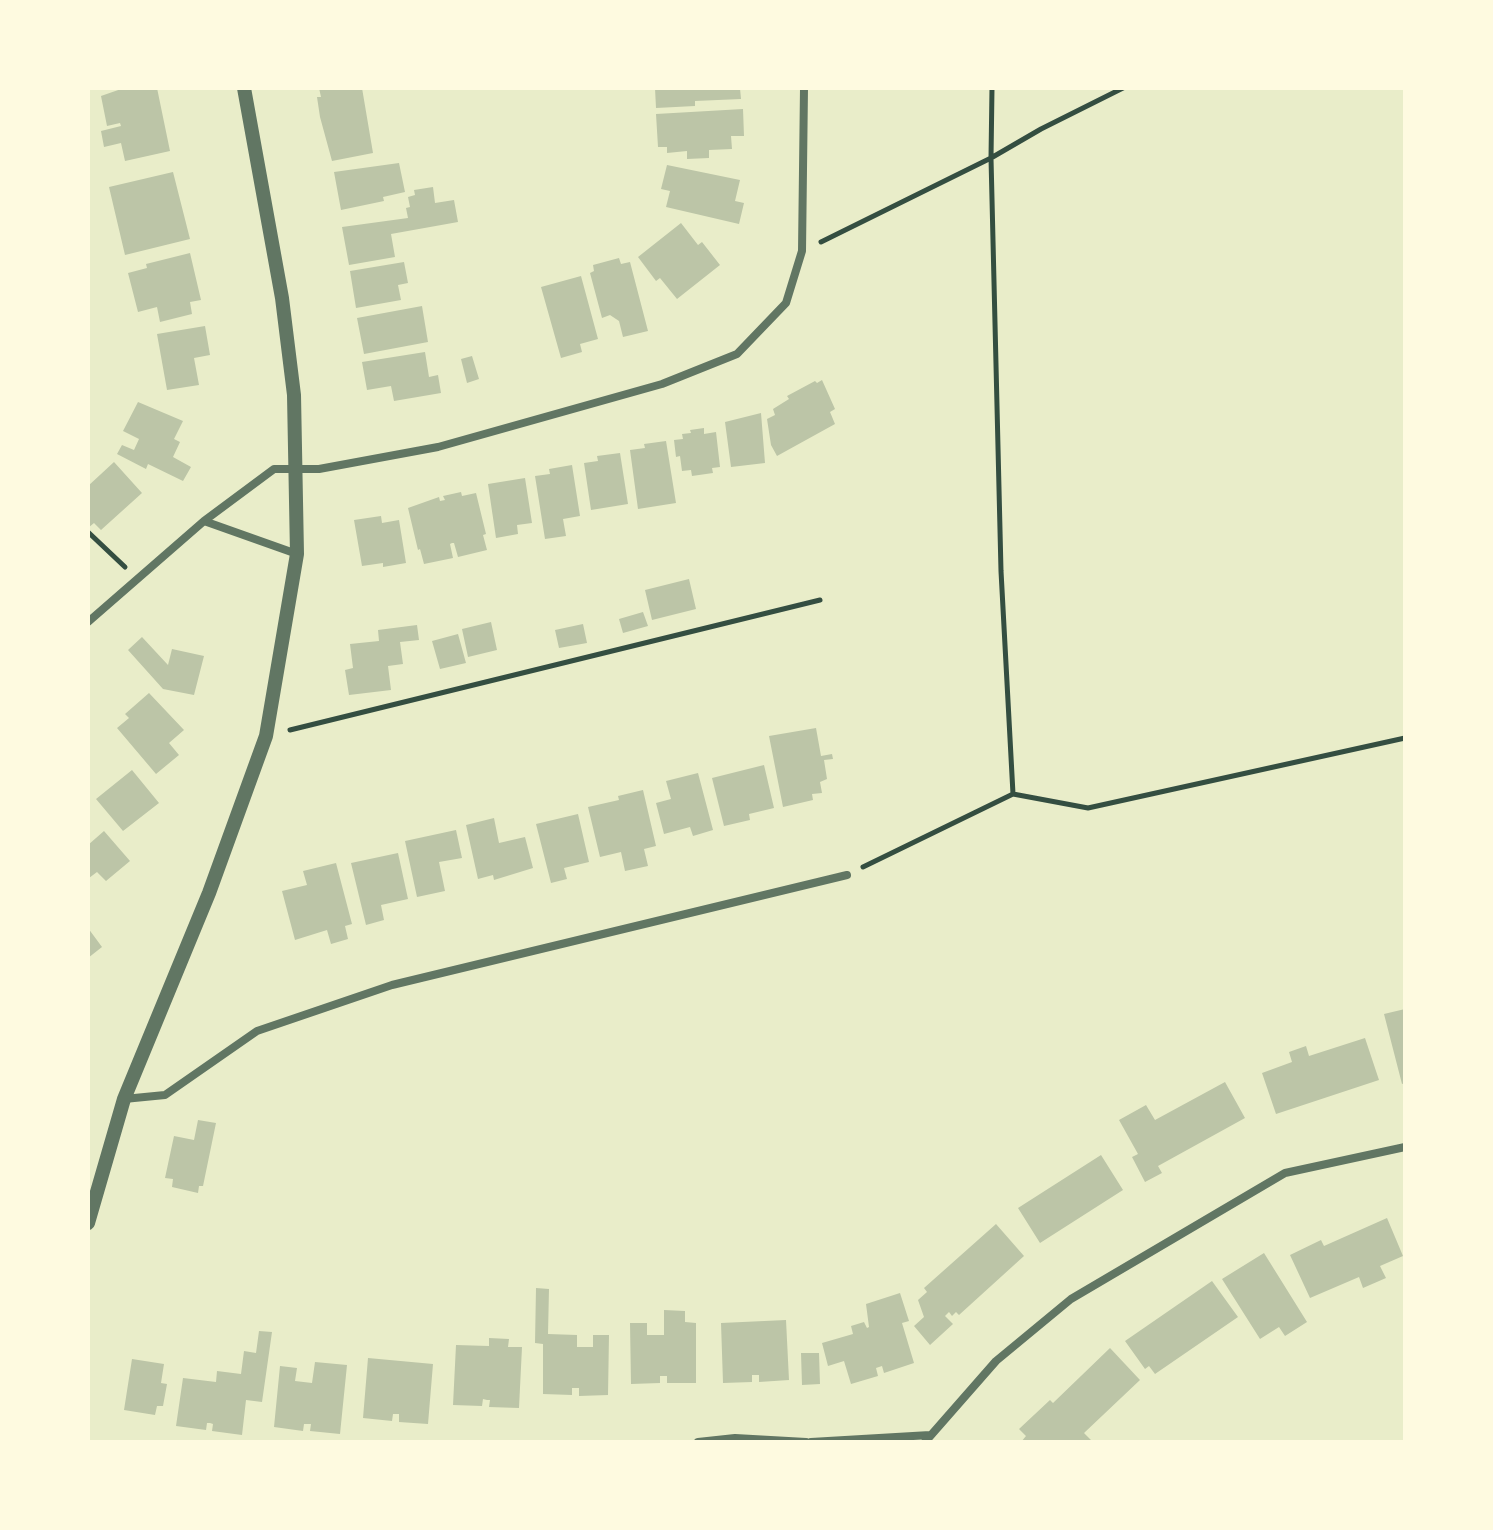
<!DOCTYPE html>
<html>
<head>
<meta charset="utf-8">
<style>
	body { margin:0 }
	#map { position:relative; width:1493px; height:1530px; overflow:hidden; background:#e9edc9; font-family:"Fira Sans",sans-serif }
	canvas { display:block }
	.frame { position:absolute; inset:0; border:90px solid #fefae0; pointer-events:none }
</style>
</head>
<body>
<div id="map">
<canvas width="1493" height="1530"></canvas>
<div class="frame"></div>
</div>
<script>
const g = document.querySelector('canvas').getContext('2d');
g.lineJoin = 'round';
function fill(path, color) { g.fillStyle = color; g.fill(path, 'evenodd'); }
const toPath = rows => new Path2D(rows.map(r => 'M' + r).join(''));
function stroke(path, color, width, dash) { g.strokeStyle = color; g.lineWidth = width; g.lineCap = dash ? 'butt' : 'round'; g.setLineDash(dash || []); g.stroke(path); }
const building = toPath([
	[124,88,157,88,170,151,125,161,121,143,104,147,101,131,121,126,120,123,107,126,101,96],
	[319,88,362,88,373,153,332,161,320,117,317,97,321,97],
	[655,88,740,88,741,99,695,101,695,106,656,108],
	[743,109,744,136,731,136,732,149,709,150,709,158,687,159,687,151,667,153,667,147,658,147,656,114],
	[399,163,405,192,383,197,384,201,341,210,334,172],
	[667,165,740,180,735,201,744,203,739,224,666,207,670,191,661,189],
	[173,172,190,239,125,255,109,187],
	[433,187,435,203,454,200,458,222,391,234,395,257,349,265,342,227,408,218,406,208,410,207,408,197,415,195,414,190],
	[681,223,698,245,702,242,720,265,677,299,660,278,656,281,638,257],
	[190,253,201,300,190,302,192,314,160,322,157,307,138,312,128,273,147,268,146,264],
	[619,258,621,264,630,262,648,331,623,337,619,321,610,315,602,318,590,273,594,271,593,265],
	[404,262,408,283,398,285,401,300,356,308,350,271],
	[581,276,598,339,580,344,582,352,561,358,541,287],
	[422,306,428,342,364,354,357,318],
	[205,326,210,355,194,358,199,385,167,390,157,334],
	[425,352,429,377,438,375,441,393,394,401,391,386,367,390,362,362],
	[472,356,479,379,467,383,461,359],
	[822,380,835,409,830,412,835,424,777,456,771,445,767,419,775,415,773,409,789,399,787,396,815,381,817,383],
	[138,402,183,421,174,439,180,442,173,457,191,467,183,481,148,464,146,469,117,454,122,445,134,450,139,439,123,431],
	[761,413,765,463,731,467,725,422],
	[704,428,704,434,716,432,720,467,712,468,713,473,692,476,691,470,682,471,680,456,676,457,674,440,683,439,682,434,691,433,690,430],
	[666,441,676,503,638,509,630,450,645,448,644,444],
	[620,453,628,504,591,510,584,463,598,461,597,456],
	[114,462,142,493,101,530,94,523,88,528,88,486],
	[572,465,580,516,563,519,566,536,545,539,535,476,550,474,549,469],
	[525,478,532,523,517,525,518,534,496,538,488,484],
	[461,492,462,496,476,493,486,534,483,535,487,550,458,557,454,543,452,543,450,544,453,558,424,564,420,549,418,550,408,508,439,497,440,501,445,500,443,496],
	[381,516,382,523,399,520,406,563,383,567,383,563,362,566,354,520],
	[689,579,696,609,652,620,645,590],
	[643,612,648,626,623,633,619,619],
	[491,622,497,650,468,657,462,629],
	[583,624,587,643,559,648,555,630],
	[417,625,419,640,400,642,403,664,388,666,391,690,349,695,345,670,353,668,350,644,379,641,378,630],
	[458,634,466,663,440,669,432,641],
	[142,637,168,665,172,649,204,656,194,695,163,689,128,650],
	[149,693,184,730,169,743,179,755,156,774,117,728,129,718,125,714],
	[816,728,821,756,832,754,833,759,824,760,827,779,820,782,822,793,812,794,813,800,783,807,769,736],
	[764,765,774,808,749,814,750,820,724,826,712,778],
	[132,770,159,803,123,831,96,799],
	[698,773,713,830,693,836,690,827,664,834,656,803,671,799,666,781],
	[643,790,656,846,644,849,648,866,625,871,621,852,600,857,588,807,619,800,618,796],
	[578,814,589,862,564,868,567,879,551,883,536,824],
	[494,818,499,843,525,837,533,868,494,880,493,875,478,879,466,825],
	[456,830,462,858,439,862,445,891,417,897,405,841],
	[104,831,130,861,106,881,97,872,89,878,88,876,88,845],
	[398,853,408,899,381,905,384,920,366,925,351,863],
	[336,863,352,924,345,926,348,939,331,944,327,930,295,940,282,891,307,885,303,871],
	[88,928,102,947,88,958],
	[1405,1009,1405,1083,1402,1084,1384,1014],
	[1365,1038,1379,1080,1276,1114,1262,1073,1292,1062,1289,1052,1306,1046,1309,1056],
	[1225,1082,1245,1118,1158,1166,1162,1173,1145,1182,1132,1157,1138,1154,1119,1120,1146,1105,1155,1120],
	[198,1120,216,1123,203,1186,199,1186,198,1193,172,1187,173,1179,165,1178,174,1136,194,1140],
	[1101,1155,1123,1190,1040,1243,1018,1208],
	[1387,1218,1403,1256,1380,1266,1386,1278,1363,1288,1359,1277,1310,1298,1290,1255,1321,1240,1324,1246],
	[996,1224,1024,1256,959,1315,956,1312,952,1316,949,1312,945,1316,953,1324,930,1345,914,1326,924,1317,918,1300,927,1292,924,1288],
	[1264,1253,1307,1322,1285,1336,1279,1327,1260,1339,1222,1279],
	[1212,1281,1238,1317,1155,1374,1149,1366,1145,1369,1125,1341],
	[536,1288,549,1289,548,1334,577,1335,577,1347,593,1347,593,1335,609,1335,608,1395,579,1396,579,1388,572,1388,572,1395,543,1394,543,1344,535,1343],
	[900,1293,909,1321,902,1323,914,1363,884,1373,882,1366,876,1368,878,1376,851,1384,844,1361,828,1366,822,1343,853,1334,851,1326,864,1322,867,1328,869,1327,866,1304],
	[664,1310,685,1311,685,1322,696,1323,696,1383,667,1383,667,1376,660,1376,660,1383,631,1384,630,1323,647,1323,647,1335,664,1335],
	[786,1320,789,1380,759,1382,759,1375,752,1375,752,1382,723,1383,721,1323],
	[259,1331,272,1332,262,1402,246,1400,242,1435,212,1431,213,1424,210,1423,207,1423,206,1430,176,1426,183,1378,216,1382,217,1371,241,1374,244,1351,256,1353],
	[489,1338,509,1339,508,1347,522,1347,519,1408,489,1407,490,1400,487,1400,483,1399,482,1406,453,1405,456,1345,489,1346],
	[1110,1348,1140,1380,1084,1433,1093,1442,1021,1442,1026,1436,1019,1429,1050,1400,1053,1403],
	[801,1353,819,1353,820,1384,802,1385],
	[368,1358,433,1364,428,1424,399,1422,399,1414,393,1414,392,1421,363,1418],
	[132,1359,164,1364,161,1383,167,1384,163,1406,157,1406,155,1415,124,1410],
	[315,1362,347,1365,340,1434,310,1431,311,1424,304,1424,303,1431,274,1427,280,1366,297,1368,295,1381,312,1383]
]);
const path = toPath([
	[992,88,991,158,1001,571,1013,794,1088,808,1405,738],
	[821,242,991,158,1041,129,1123,88],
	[88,532,125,567],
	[290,730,820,600],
	[863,867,1013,794]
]);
const minor = toPath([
	[204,521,297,554],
	[88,622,204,521,274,469,319,469,438,447,662,384,737,354,786,303,802,251,804,88],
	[124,1099,165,1095,257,1031,392,985,847,875],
	[698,1442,735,1438,806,1442],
	[811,1442,930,1435],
	[925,1442,996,1361,1071,1299,1285,1173,1405,1147]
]);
const tertiary = toPath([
	[88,1223,124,1099,209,893,266,736,297,554,294,395,282,298,244,88]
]);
fill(building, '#bcc5a7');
stroke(path, '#344e41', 5);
stroke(minor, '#617663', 8);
stroke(tertiary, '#617663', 14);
</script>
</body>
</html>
